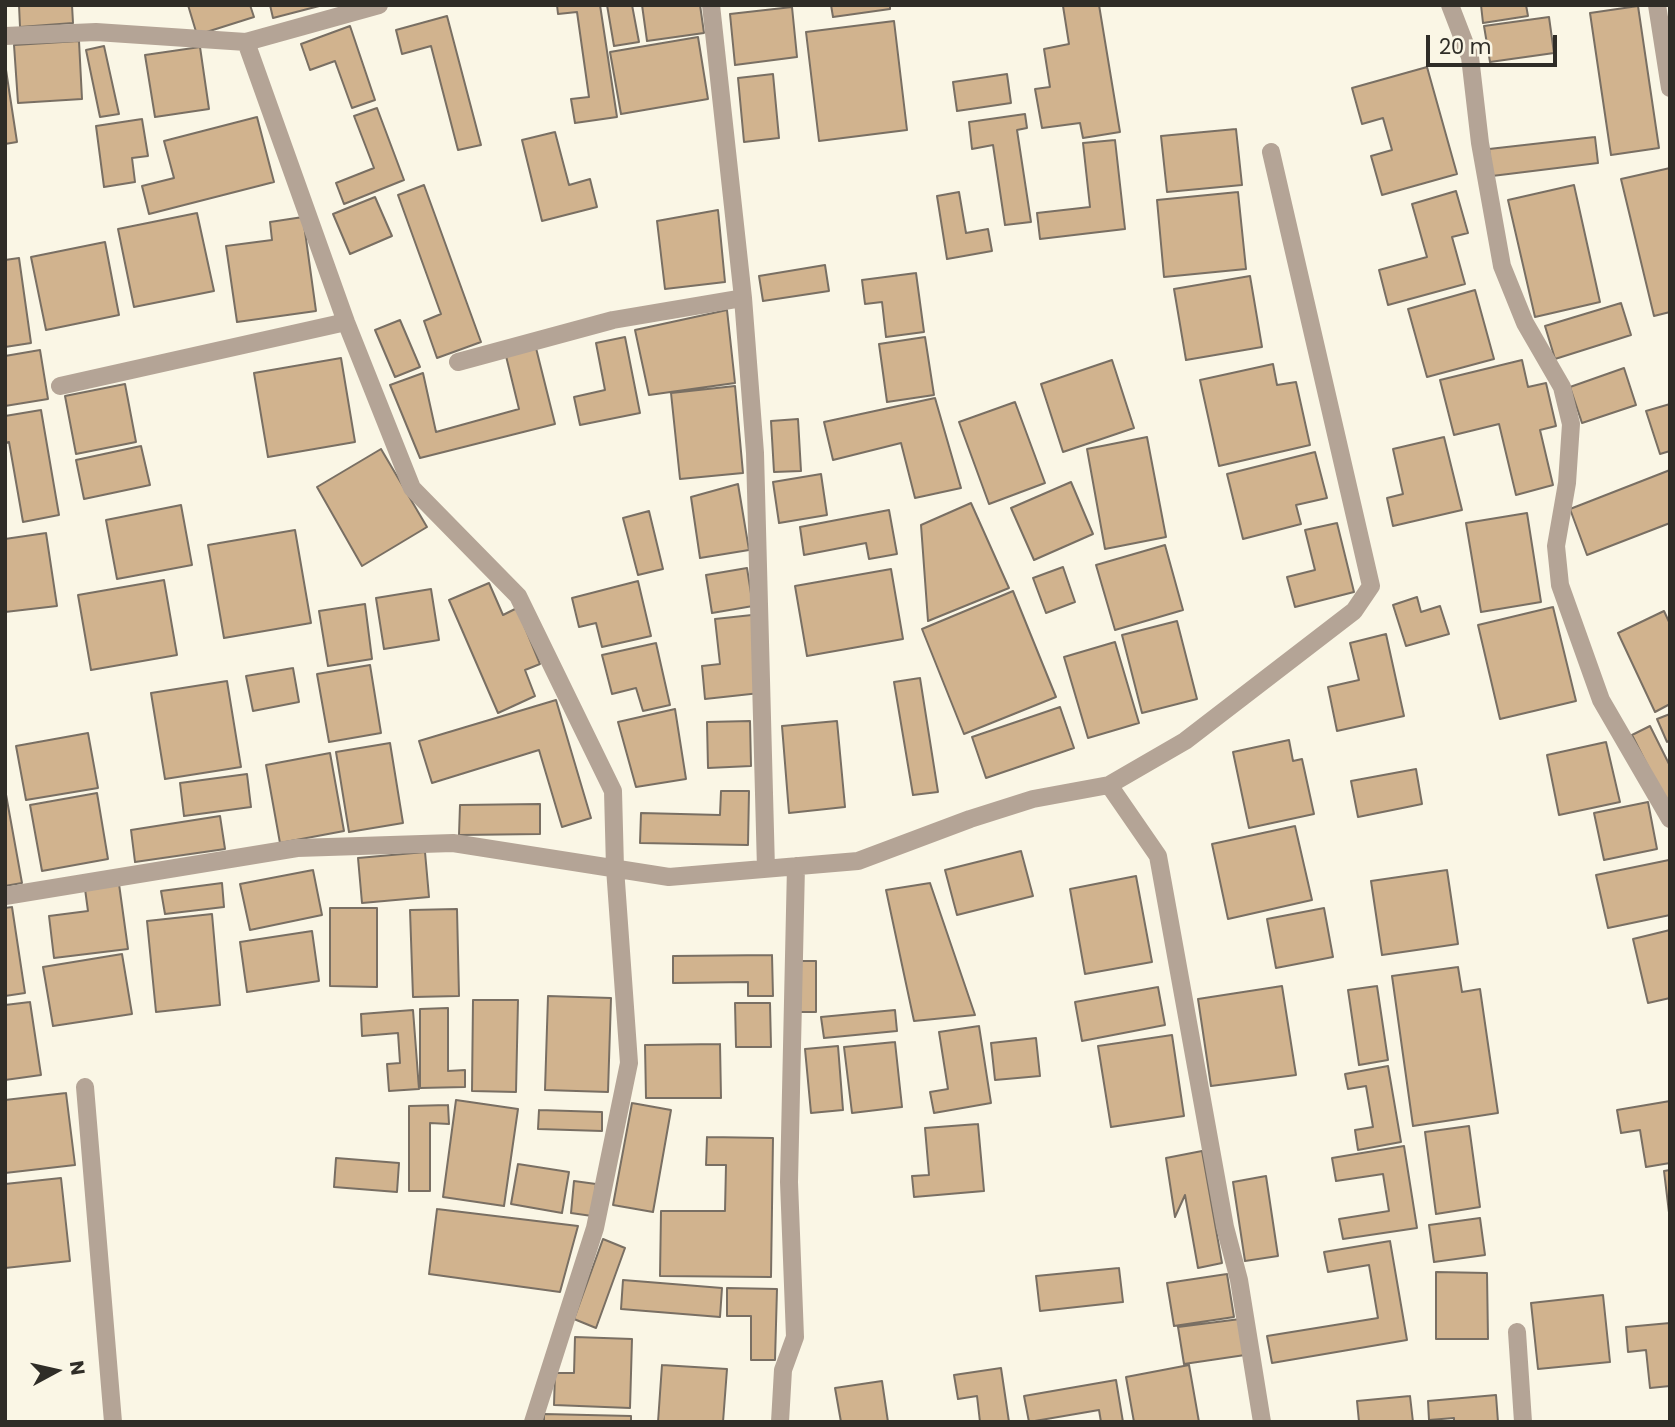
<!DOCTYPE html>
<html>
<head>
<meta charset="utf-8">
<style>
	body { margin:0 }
	#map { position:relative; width:1675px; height:1427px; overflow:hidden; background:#faf6e5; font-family:Poppins,sans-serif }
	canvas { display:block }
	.frame { position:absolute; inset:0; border:7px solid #2f2d27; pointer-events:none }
	.north { position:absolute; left:21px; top:1336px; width:70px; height:70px; -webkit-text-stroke:5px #faf6e5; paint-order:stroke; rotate:82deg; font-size:19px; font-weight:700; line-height:28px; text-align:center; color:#2f2d27 }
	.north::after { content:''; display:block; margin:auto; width:24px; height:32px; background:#2f2d27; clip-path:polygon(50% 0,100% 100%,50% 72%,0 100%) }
	.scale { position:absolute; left:1426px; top:35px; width:131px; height:32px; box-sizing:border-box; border:4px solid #2f2d27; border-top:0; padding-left:9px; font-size:21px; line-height:24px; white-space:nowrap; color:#2f2d27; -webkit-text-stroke:5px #faf6e5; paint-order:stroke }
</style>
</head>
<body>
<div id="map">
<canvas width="1675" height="1427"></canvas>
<div class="frame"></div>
<div class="north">N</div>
<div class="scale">20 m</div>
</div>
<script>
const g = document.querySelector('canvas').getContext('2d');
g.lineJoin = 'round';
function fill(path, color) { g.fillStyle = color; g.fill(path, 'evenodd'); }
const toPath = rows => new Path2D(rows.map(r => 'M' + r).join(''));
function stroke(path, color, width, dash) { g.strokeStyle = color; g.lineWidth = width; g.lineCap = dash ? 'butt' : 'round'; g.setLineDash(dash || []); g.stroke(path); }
const building = toPath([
	[19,5,72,5,73,23,20,27,19,5],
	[188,5,250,5,254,17,197,35,188,5],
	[270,5,323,5,273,18,270,5],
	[557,5,600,5,617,117,575,123,571,99,589,97,577,12,558,14,557,5],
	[607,5,632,5,639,42,614,46,607,5],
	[642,5,700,5,704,33,647,41,642,5],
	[831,5,890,5,890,9,833,17,831,5],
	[1099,5,1120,132,1083,138,1080,123,1042,128,1035,89,1050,87,1044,49,1069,44,1063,6,1099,5],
	[1481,5,1526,5,1528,16,1483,23,1481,5],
	[1638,6,1659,148,1611,155,1590,13,1638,6],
	[792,7,797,57,735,65,730,14,792,7],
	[447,16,481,145,458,150,431,46,402,54,396,30,447,16],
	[1549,17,1554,53,1490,62,1484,26,1549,17],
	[894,21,907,130,819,141,806,32,894,21],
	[350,26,375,100,352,108,335,61,310,70,301,44,350,26],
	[698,37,708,99,621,114,610,52,698,37],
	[79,41,82,99,18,103,14,45,79,41],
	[104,46,119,114,100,117,86,50,104,46],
	[200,47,209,109,155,117,145,55,200,47],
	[1427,67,1457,174,1382,195,1371,156,1392,150,1383,118,1362,124,1352,88,1427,67],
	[6,70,17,142,5,144,5,71,6,70],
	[773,74,779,138,744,142,738,78,773,74],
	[1007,74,1011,103,957,111,953,82,1007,74],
	[377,108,404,180,344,204,336,183,374,168,354,116,377,108],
	[1025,114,1027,128,1017,130,1031,222,1005,225,993,145,972,149,969,122,1025,114],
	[257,117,274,182,149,214,142,186,174,178,164,141,257,117],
	[142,119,148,156,132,158,135,182,104,187,96,126,142,119],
	[1236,129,1242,185,1167,192,1161,136,1236,129],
	[555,132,569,185,590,179,597,207,542,221,522,140,555,132],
	[1595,137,1598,163,1492,176,1489,149,1595,137],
	[1115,140,1125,229,1040,239,1037,213,1090,207,1083,143,1115,140],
	[1670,168,1670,312,1654,316,1621,179,1670,168],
	[424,185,481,342,437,358,424,321,441,314,398,195,424,185],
	[1574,185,1600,302,1535,317,1508,200,1574,185],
	[1456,191,1468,233,1452,237,1465,284,1388,305,1379,270,1427,257,1412,204,1456,191],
	[959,192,966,233,988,229,992,251,947,259,937,196,959,192],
	[1238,192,1246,269,1164,277,1157,200,1238,192],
	[375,197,392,236,350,254,333,214,375,197],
	[718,210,725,282,665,289,657,221,718,210],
	[197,213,214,291,134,307,118,229,197,213],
	[303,217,316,311,237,322,226,246,272,240,270,222,303,217],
	[105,242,119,315,46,330,31,257,105,242],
	[19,258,31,343,5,347,5,260,19,258],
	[825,265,829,291,763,301,759,276,825,265],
	[916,273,924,332,886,337,882,302,865,304,862,280,916,273],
	[1250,276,1262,347,1186,360,1174,289,1250,276],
	[1475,290,1494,359,1427,377,1408,309,1475,290],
	[1621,303,1631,335,1555,359,1545,326,1621,303],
	[727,310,735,383,649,395,635,330,727,310],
	[400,320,420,367,395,377,375,330,400,320],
	[625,337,640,413,580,425,574,397,605,390,596,343,625,337],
	[925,337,934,395,887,402,879,344,925,337],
	[535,344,555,424,420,458,390,385,423,373,436,432,519,409,505,352,535,344],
	[40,350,48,399,5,406,5,356,40,350],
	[341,358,355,442,268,457,254,373,341,358],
	[1112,360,1134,428,1063,452,1041,384,1112,360],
	[1522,360,1528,387,1546,383,1556,426,1540,430,1553,485,1516,495,1499,424,1454,435,1440,380,1522,360],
	[1273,364,1277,385,1296,382,1310,445,1219,466,1200,380,1273,364],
	[1624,368,1636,405,1582,423,1570,387,1624,368],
	[125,384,136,442,76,454,65,396,125,384],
	[735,386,743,473,680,479,671,393,735,386],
	[935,398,961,488,915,498,901,443,833,460,824,422,935,398],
	[1015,402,1045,483,989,504,959,422,1015,402],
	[1670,404,1670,451,1660,454,1646,411,1670,404],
	[41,410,59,515,23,522,9,442,5,443,5,416,41,410],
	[798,419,801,471,774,472,771,421,798,419],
	[1147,437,1166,537,1105,549,1087,449,1147,437],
	[1444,437,1462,510,1393,526,1387,498,1403,494,1393,449,1444,437],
	[141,446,150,485,84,499,76,460,141,446],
	[381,449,427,527,362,566,317,487,381,449],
	[1315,452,1327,498,1296,505,1301,524,1243,539,1227,474,1315,452],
	[1670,470,1670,523,1587,555,1570,509,1670,470],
	[821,474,827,515,779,523,773,482,821,474],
	[1071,482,1093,534,1034,560,1011,508,1071,482],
	[738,484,749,550,700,558,691,497,738,484],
	[971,503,1009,588,928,621,921,525,971,503],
	[181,505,192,565,117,579,106,520,181,505],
	[889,510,897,554,869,559,866,543,804,555,800,527,889,510],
	[649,511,663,569,638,575,623,518,649,511],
	[1527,513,1541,602,1481,612,1466,523,1527,513],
	[1337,523,1354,592,1295,607,1287,577,1315,570,1305,530,1337,523],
	[295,530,311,623,224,638,208,545,295,530],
	[46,533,57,606,5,612,5,539,46,533],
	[1165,545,1183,610,1115,630,1096,565,1165,545],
	[1063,567,1075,602,1046,613,1033,578,1063,567],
	[747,568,753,606,712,613,706,575,747,568],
	[891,569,903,639,807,656,795,586,891,569],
	[164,580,177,655,91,670,78,595,164,580],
	[638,581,651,636,602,647,596,623,579,627,572,598,638,581],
	[489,583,503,615,517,608,540,664,525,670,535,696,498,713,449,600,489,583],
	[431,589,439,640,384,649,376,598,431,589],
	[1013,591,1056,697,964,734,922,629,1013,591],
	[1417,597,1421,612,1440,606,1449,634,1406,646,1393,605,1417,597],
	[365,604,372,659,328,666,319,611,365,604],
	[1553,607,1576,701,1500,719,1478,625,1553,607],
	[1664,611,1670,624,1670,704,1655,712,1618,633,1664,611],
	[752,615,760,693,705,699,702,666,720,664,715,619,752,615],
	[1177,621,1197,699,1142,713,1122,635,1177,621],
	[1386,634,1404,716,1337,731,1328,687,1359,680,1350,643,1386,634],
	[1115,642,1139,723,1088,738,1064,657,1115,642],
	[656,643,670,705,643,711,636,688,612,694,602,655,656,643],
	[370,665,381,733,329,742,317,674,370,665],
	[293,668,299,702,253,711,246,676,293,668],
	[920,678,938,792,913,795,894,682,920,678],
	[227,681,241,767,165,779,151,693,227,681],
	[556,700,591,818,562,827,539,750,432,783,419,741,556,700],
	[1060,707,1074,748,986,778,972,737,1060,707],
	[675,709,686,779,636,787,618,722,675,709],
	[1670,714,1670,740,1667,742,1657,719,1670,714],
	[750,721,751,766,708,768,707,722,750,721],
	[837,721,845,807,789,813,782,726,837,721],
	[1650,726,1670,766,1670,810,1632,735,1650,726],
	[88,733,98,788,26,800,16,746,88,733],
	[1289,740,1293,761,1302,759,1314,814,1249,828,1233,752,1289,740],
	[1606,742,1620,802,1559,815,1547,755,1606,742],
	[390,743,403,823,349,832,336,752,390,743],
	[330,753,344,831,280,843,266,765,330,753],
	[1416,769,1422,804,1358,817,1351,781,1416,769],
	[247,774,251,807,184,816,180,783,247,774],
	[5,789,22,883,5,886,5,789],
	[721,791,749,791,748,845,640,843,641,813,720,815,721,791],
	[97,793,108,859,42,871,30,805,97,793],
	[1648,802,1657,849,1604,860,1594,813,1648,802],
	[540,804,540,834,459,835,460,805,540,804],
	[220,816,225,849,135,862,131,830,220,816],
	[1295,826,1312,900,1228,919,1212,844,1295,826],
	[1021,851,1033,896,957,915,945,870,1021,851],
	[425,852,429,897,362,903,358,858,425,852],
	[1669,860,1670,915,1608,928,1596,875,1669,860],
	[313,870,322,915,250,930,240,884,313,870],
	[1447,870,1458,944,1382,955,1371,881,1447,870],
	[1136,876,1152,962,1085,974,1070,889,1136,876],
	[222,883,224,907,165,914,161,891,222,883],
	[930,883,975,1015,914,1021,886,890,930,883],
	[119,884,128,949,54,958,49,916,88,911,85,889,119,884],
	[12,907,25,993,5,996,5,908,12,907],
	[330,908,377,908,377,987,330,986,330,908],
	[1324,908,1333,957,1276,968,1267,919,1324,908],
	[457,909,459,996,413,997,410,910,457,909],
	[212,914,220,1005,156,1012,147,921,212,914],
	[1670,930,1670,998,1648,1003,1633,939,1670,930],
	[312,931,319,981,247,992,240,942,312,931],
	[122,954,132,1014,53,1026,43,967,122,954],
	[772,955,773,996,748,996,748,982,673,983,673,956,772,955],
	[799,961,816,961,816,1012,800,1012,799,961],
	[1458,967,1462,992,1480,989,1498,1113,1413,1126,1392,976,1458,967],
	[1282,986,1296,1075,1211,1086,1198,999,1282,986],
	[1377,986,1388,1060,1359,1065,1348,990,1377,986],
	[1158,987,1165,1025,1082,1041,1075,1002,1158,987],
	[548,996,611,998,608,1092,545,1090,548,996],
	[473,1000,518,1000,516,1092,472,1091,473,1000],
	[30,1002,41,1075,5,1080,5,1005,30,1002],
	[735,1003,770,1003,771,1047,736,1047,735,1003],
	[448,1008,448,1071,465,1070,465,1087,420,1088,420,1009,448,1008],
	[413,1010,419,1089,389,1091,387,1064,400,1063,398,1033,362,1036,361,1014,413,1010],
	[895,1010,897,1031,824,1038,821,1017,895,1010],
	[979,1026,991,1103,934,1113,930,1092,948,1089,939,1032,979,1026],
	[1172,1035,1184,1116,1111,1127,1098,1046,1172,1035],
	[1036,1038,1040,1076,995,1080,991,1043,1036,1038],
	[895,1042,902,1107,852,1113,844,1047,895,1042],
	[720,1044,721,1098,646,1098,645,1045,720,1044],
	[838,1046,843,1110,811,1113,805,1049,838,1046],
	[1388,1066,1401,1142,1358,1150,1355,1130,1373,1127,1366,1086,1348,1089,1345,1074,1388,1066],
	[66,1093,75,1165,5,1173,5,1100,66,1093],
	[456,1100,518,1109,504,1206,443,1197,456,1100],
	[1670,1101,1670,1163,1646,1167,1640,1130,1621,1133,1617,1110,1670,1101],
	[632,1103,671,1110,653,1212,613,1205,632,1103],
	[448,1105,449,1124,430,1123,430,1191,409,1191,409,1106,448,1105],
	[539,1110,602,1112,602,1131,538,1129,539,1110],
	[978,1124,984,1191,914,1197,912,1176,929,1175,925,1128,978,1124],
	[1469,1126,1480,1207,1436,1214,1425,1132,1469,1126],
	[707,1137,773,1138,771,1277,660,1276,661,1211,725,1211,726,1165,706,1165,707,1137],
	[1404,1146,1417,1228,1343,1239,1339,1219,1389,1211,1383,1174,1336,1181,1332,1158,1404,1146],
	[1202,1151,1222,1263,1198,1268,1185,1195,1175,1217,1166,1158,1202,1151],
	[336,1158,399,1163,397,1192,334,1187,336,1158],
	[518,1164,569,1172,562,1213,511,1204,518,1164],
	[1670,1170,1670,1221,1664,1171,1670,1170],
	[1266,1176,1278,1256,1245,1261,1233,1182,1266,1176],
	[61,1178,70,1261,5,1268,5,1184,61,1178],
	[574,1181,596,1184,592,1216,571,1213,574,1181],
	[437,1209,578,1226,560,1292,429,1274,437,1209],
	[1480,1218,1485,1255,1434,1262,1429,1225,1480,1218],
	[603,1239,625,1248,596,1328,574,1319,603,1239],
	[1390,1241,1407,1340,1272,1363,1267,1336,1378,1318,1369,1265,1328,1272,1324,1252,1390,1241],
	[1119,1268,1123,1302,1040,1311,1036,1276,1119,1268],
	[1436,1272,1487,1273,1488,1339,1436,1339,1436,1272],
	[1227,1274,1234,1317,1174,1326,1167,1283,1227,1274],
	[623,1280,722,1288,720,1317,621,1309,623,1280],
	[727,1288,777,1289,775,1360,751,1360,751,1316,727,1316,727,1288],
	[1603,1295,1610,1362,1538,1369,1531,1303,1603,1295],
	[1240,1319,1245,1355,1184,1364,1178,1327,1240,1319],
	[1670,1323,1670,1386,1650,1388,1646,1350,1628,1352,1626,1327,1670,1323],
	[575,1337,632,1339,630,1408,554,1405,555,1373,574,1373,575,1337],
	[662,1365,727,1369,723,1422,658,1422,662,1365],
	[1189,1365,1199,1422,1134,1422,1126,1377,1189,1365],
	[1001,1368,1009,1422,980,1422,977,1396,958,1399,954,1375,1001,1368],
	[1116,1380,1123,1422,1101,1422,1099,1410,1029,1422,1024,1396,1116,1380],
	[882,1381,888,1422,841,1422,835,1388,882,1381],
	[1496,1395,1498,1422,1454,1422,1454,1418,1429,1420,1428,1401,1496,1395],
	[1410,1396,1413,1422,1359,1422,1357,1401,1410,1396],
	[544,1414,631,1416,631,1422,544,1422,544,1414]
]);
const minor = toPath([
	[711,5,743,298,755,453,766,869],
	[1450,5,1470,57,1480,143,1502,266,1525,323,1562,387,1571,424,1567,483,1556,546,1560,585,1601,700,1670,819],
	[1657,5,1670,88],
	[5,36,96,32,246,42,379,5],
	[246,42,346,322,412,488,518,596,613,791,615,868,629,1063,595,1228,533,1422],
	[458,362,613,320,743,298],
	[60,386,346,322],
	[1109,785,1158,856,1225,1227,1239,1280,1262,1422],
	[5,896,297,848,453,843,669,877,858,861,970,819,1033,799,1109,785,1185,741,1354,611,1371,586,1271,152],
	[85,1087,113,1422],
	[1517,1332,1523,1422],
	[780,1422,783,1370,795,1337,789,1182,796,866]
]);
fill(building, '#d1b38e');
stroke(building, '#796f63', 2);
stroke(minor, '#b4a496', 18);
</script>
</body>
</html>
